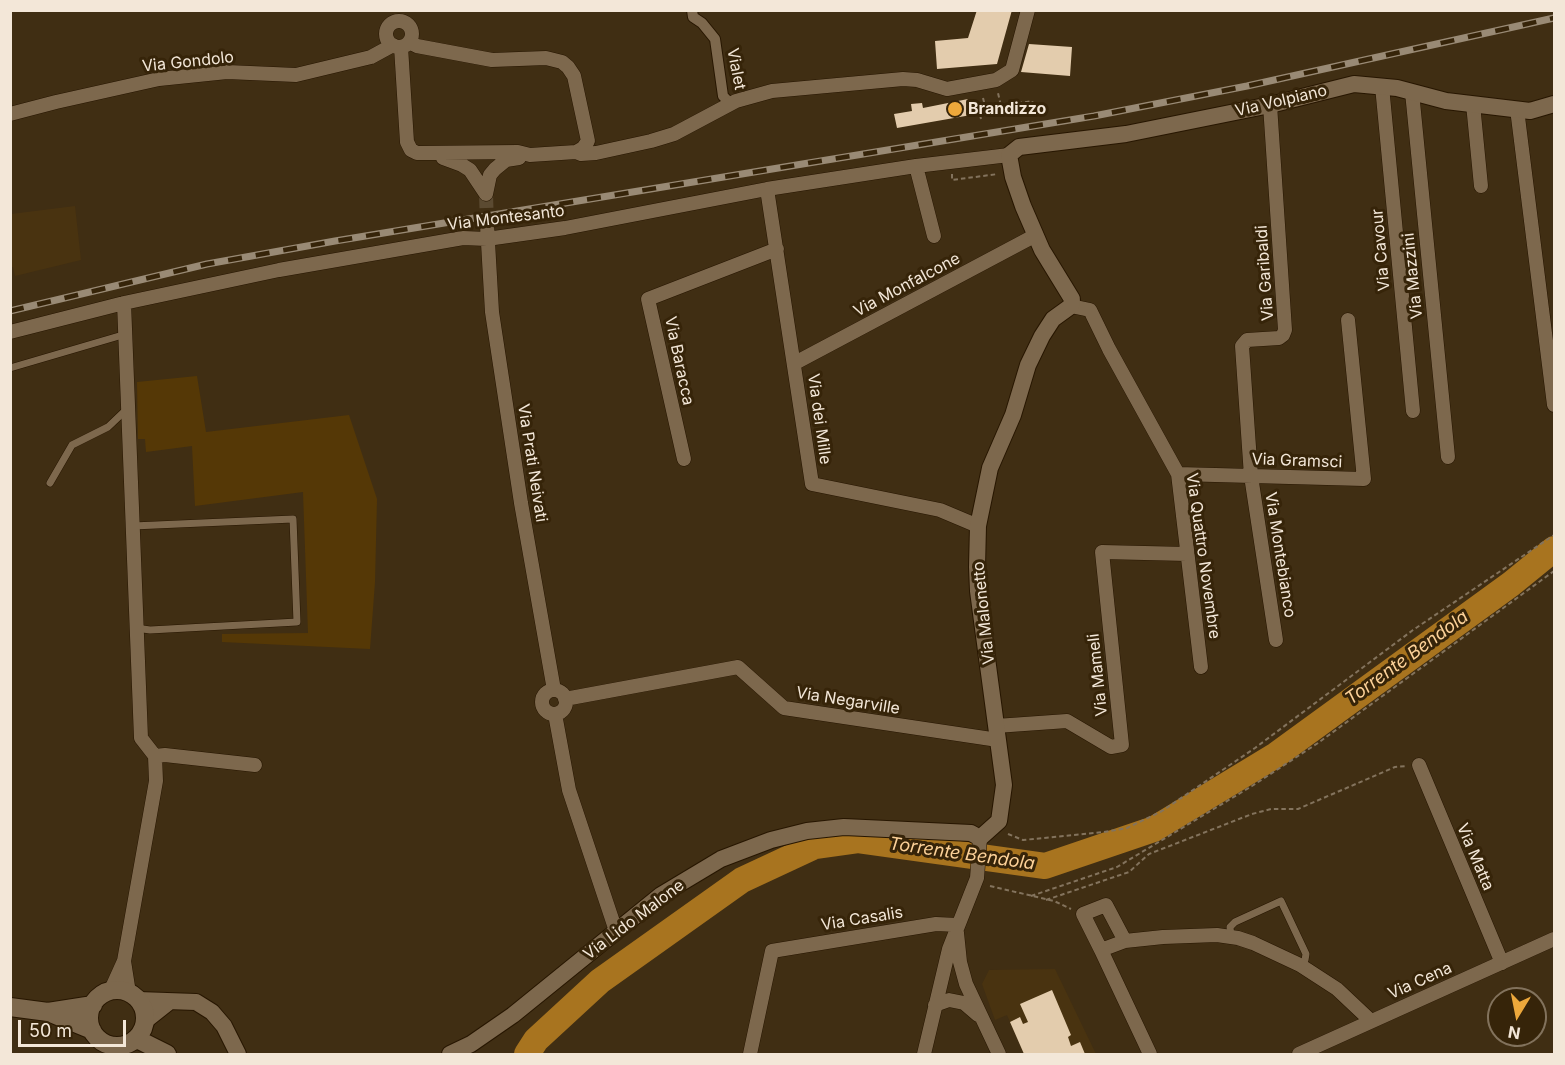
<!DOCTYPE html>
<html>
<head>
<meta charset="utf-8">
<style>
	body { margin:0 }
	#map { position:relative; width:1565px; height:1065px; overflow:hidden; background:#402e13; font-family:Inter,sans-serif }
	canvas { display:block }
	.frame { position:absolute; inset:0; border:12px solid #f3e7d8; pointer-events:none }
	.north { position:absolute; left:1487px; top:987px; width:60px; height:60px; box-sizing:border-box; background:#362409; border:2px solid #82725c; border-radius:50%; rotate:190deg; font-size:16px; font-weight:700; line-height:24px; text-align:center; color:#f3e7d8 }
	.north::after { content:''; display:block; margin:auto; width:21px; height:27px; background:#eda83b; clip-path:polygon(50% 0,100% 100%,50% 72%,0 100%) }
	.scale { position:absolute; left:18px; top:1020px; width:108px; height:27px; box-sizing:border-box; border:3px solid #f3e7d8; border-top:0; padding-left:8px; font-size:18px; line-height:21px; white-space:nowrap; color:#f3e7d8; -webkit-text-stroke:4px #362409; paint-order:stroke }
</style>
</head>
<body>
<div id="map">
<canvas width="1565" height="1065"></canvas>
<div class="frame"></div>
<div class="north">N</div>
<div class="scale">50 m</div>
</div>
<script>
const g = document.querySelector('canvas').getContext('2d');
g.lineJoin = 'round';
function fill(path, color) { g.fillStyle = color; g.fill(path, 'evenodd'); }
const toPath = rows => new Path2D(rows.map(r => 'M' + r).join(''));
function stroke(path, color, width, dash) { g.strokeStyle = color; g.lineWidth = width; g.lineCap = dash ? 'butt' : 'round'; g.setLineDash(dash || []); g.stroke(path); }
function write(font, color, halo, rows, align = 'center') {
  g.font = font + ' Inter,sans-serif'; g.lineWidth = 6; g.setLineDash([]); g.textBaseline = 'middle'; g.strokeStyle = halo; g.fillStyle = color; for (const [text, x, y, turn = 0] of rows) {
    g.save(); g.translate(x, y); g.rotate((+turn || 0) * Math.PI / 180); g.textAlign = isNaN(turn) ? turn : align; if (halo) g.strokeText(text, 0, 0); g.fillText(text, 0, 0); g.restore();
  }
}
const built = toPath([
	[75,206,81,260,15,276,13,267,11,267,11,214],
	[1055,969,1096,1054,1024,1054,1007,1015,995,1020,982,984,989,970]
]);
const green = toPath([
	[197,376,206,432,349,415,377,499,375,582,370,649,222,642,222,634,308,633,303,492,195,506,192,446,146,452,145,439,138,439,137,382]
]);
const river = toPath([
	[527,1054,536,1040,600,981,742,880,815,846,858,840,1045,866,1154,829,1276,755,1511,584,1554,549]
]);
const building = toPath([
	[977,10,1012,10,997,64,937,69,935,41,968,38],
	[1029,44,1072,47,1070,76,1021,72],
	[968,99,971,115,897,128,894,114,912,111,911,104,922,103,923,108],
	[1052,990,1071,1035,1068,1037,1071,1046,1080,1042,1085,1054,1024,1054,1010,1022,1020,1017,1023,1024,1028,1022,1020,1004]
]);
const minorTunnel = toPath([
	[486,194,487,225]
]);
const path = toPath([
	[983,98,986,110],
	[970,100,973,115],
	[990,113,1034,106,1032,101,1001,106,998,93],
	[981,119,978,105,985,103],
	[952,174,952,180,998,174],
	[1008,834,1023,840,1104,832,1127,828,1162,811,1255,748,1413,630,1554,535],
	[990,886,1054,901,1071,909],
	[1031,896,1117,867,1252,786,1318,743,1554,571],
	[1046,900,1129,872,1149,854,1252,814,1271,809,1298,809,1395,767,1407,766]
]);
const service = toPath([
	[10,368,126,334],
	[50,483,72,445,108,427,128,408],
	[133,526,293,519,297,622,150,630,136,628],
	[1231,937,1230,927,1235,922,1281,901,1306,954,1305,960,1300,965],
	[112,1046,116,1054]
]);
const pedestrian = toPath([
	[692,10,693,17,702,23,715,39,723,96,731,104]
]);
const minor = toPath([
	'386 34a13 13 0 1 1 26 0a13 13 0 1 1-26 0Z',
	[401,47,407,142,411,150,417,153,518,152,530,155,576,152,583,148,588,141,574,76,568,67,562,62,546,58,492,60,417,46,409,42],
	[1382,86,1413,411],
	[1412,92,1448,457],
	[1473,104,1481,186],
	[1270,105,1285,330,1283,335,1279,338,1247,340,1242,346,1251,476,1276,640],
	[1517,109,1554,405],
	[10,114,56,102,159,79,227,72,296,75,371,57,393,45],
	[576,152,581,154,596,153,651,141,674,134,736,101,772,91,903,79,917,80,947,89,996,80,1012,70,1028,10],
	[443,158,462,165,470,170,486,194],
	[916,166,934,236],
	[767,189,812,484,940,510,978,526],
	[486,194,490,175,495,169,506,160,519,158],
	[487,225,492,312,521,503,554,690],
	[124,303,141,738,155,756,165,755,255,765],
	[1071,306,1090,310,1109,349,1178,474,1201,667],
	[10,332,124,303,279,270,463,238,487,239,565,228,767,189,916,166,1009,155],
	[795,363,1036,235],
	[684,459,648,299,777,249],
	[1178,474,1364,479,1348,320],
	'542 702a12 12 0 1 1 24 0a12 12 0 1 1-24 0Z',
	[565,699,738,667,784,708,998,740],
	[555,714,569,790,616,931],
	[996,726,1067,721,1111,747,1122,745,1102,552,1187,554],
	[1419,765,1502,963],
	[957,933,960,962,966,984,999,1054],
	[1125,941,1106,905,1083,914,1101,950,1125,941,1163,937,1217,935,1238,938,1253,943,1300,965,1337,989,1371,1021],
	[1101,950,1150,1054],
	[124,961,129,993],
	[110,992,124,961,156,781,155,756],
	[935,1005,949,1000,964,1003,978,1015],
	[750,1054,772,951,936,924,957,925],
	[924,1054,949,949,977,878,980,838],
	[1299,1054,1554,939]
]);
const tertiary = toPath([
	[138,1000,196,1002,212,1012,224,1026,238,1054],
	[145,1021,169,1002],
	[450,1054,471,1044,513,1015,661,895,721,859,771,840,807,831,844,827,971,833,980,838,999,821,1004,785,978,591,977,567,978,526,990,468,1013,415,1028,365,1042,336,1053,319,1071,306,1072,299,1042,250,1023,206,1013,177,1009,155,1019,147,1126,134,1270,105,1354,84,1397,88,1446,101,1530,111,1554,104]
]);
const secondary = toPath([
	'89 1018a28 28 0 1 1 56 0a28 28 0 1 1-56 0Z',
	[10,1007,48,1012,92,1030],
	[48,1012,93,1005],
	[137,1039,167,1054]
]);
const rail = toPath([
	[10,311,207,264,335,241,1094,116,1247,86,1554,18]
]);
const markers = [
	[955,109,8,"#eda83b"]
];
const streetNames = [
	["Via Gondolo",188,62,-6],
	["Vialet",736,69,79],
	["Via Volpiano",1281,101,-13],
	["Via Montesanto",506,218,-7],
	["Via Cavour",1381,250,-95],
	["Via Garibaldi",1265,273,-94],
	["Via Mazzini",1413,276,-96],
	["Via Monfalcone",907,285,-28],
	["Via Baracca",679,361,78],
	["Via dei Mille",819,419,82],
	["Via Gramsci",1297,461,2],
	["Via Prati Neivati",532,463,81],
	["Via Montebianco",1280,555,81],
	["Via Quattro Novembre",1203,556,82],
	["Via Malonetto",984,613,-96],
	["Via Mameli",1098,675,-96],
	["Via Negarville",848,701,9],
	["Via Matta",1475,857,67],
	["Via Casalis",862,919,-9],
	["Via Lido Malone",634,920,-37],
	["Via Cena",1420,981,-24]
];
const poiNames = [
	["Brandizzo",968,109]
];
const waterNames = [
	["Torrente Bendola",1407,658,-36],
	["Torrente Bendola",962,854,8]
];
fill(built, '#493310');
fill(green, '#553806');
stroke(river, '#a8741f', 26);
fill(building, '#e3ccad');
stroke(minorTunnel, '#5b4a31', 14, [14, 7]);
stroke(service, '#271600', 8);
stroke(pedestrian, '#271600', 12);
stroke(minor, '#271600', 15);
stroke(tertiary, '#271600', 18);
stroke(secondary, '#271600', 20);
stroke(path, '#83735d', 2, [4.5, 3]);
stroke(service, '#7d684d', 7);
stroke(pedestrian, '#7d684d', 10);
stroke(minor, '#7d684d', 14);
stroke(tertiary, '#7d684d', 16);
stroke(secondary, '#7d684d', 18);
stroke(rail, '#998a75', 7);
stroke(rail, '#362409', 4.5, [14]);
for (const [x, y, r, color] of markers) { const dot = new Path2D(); dot.arc(x, y, r, 0, 2 * Math.PI); g.fillStyle = color; g.fill(dot); stroke(dot, '#362409', 2); }
write('16px', '#f3e7d8', '#362409', streetNames);
write('bold 16px', '#f3e7d8', '#362409', poiNames, 'left');
write('italic 18px', '#fcd198', '#362409', waterNames);
</script>
</body>
</html>
